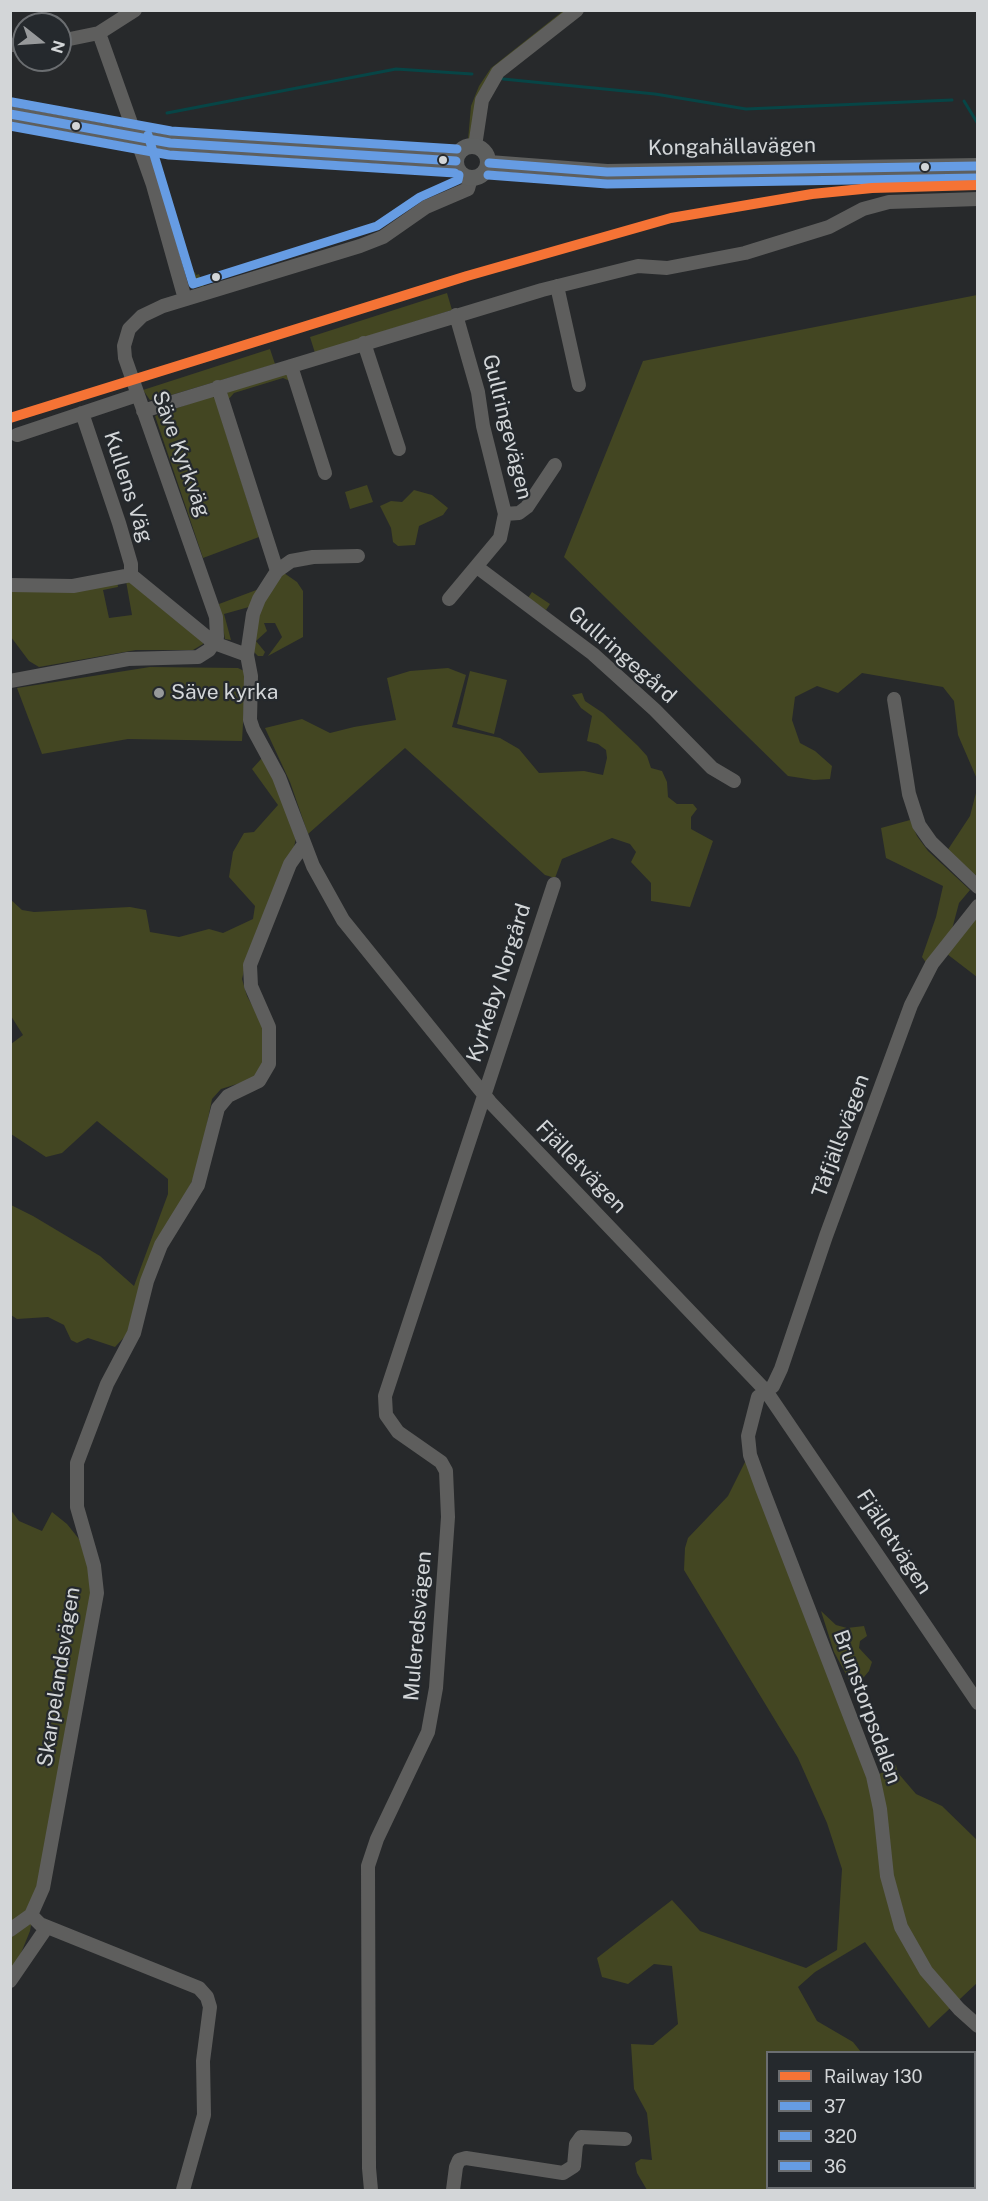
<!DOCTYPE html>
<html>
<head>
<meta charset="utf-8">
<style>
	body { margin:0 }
	#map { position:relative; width:988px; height:2201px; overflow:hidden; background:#27292b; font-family:"Public Sans",sans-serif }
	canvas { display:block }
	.frame { position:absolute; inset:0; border:12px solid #d3d6d8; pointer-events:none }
	.legend { position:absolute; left:766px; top:2051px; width:210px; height:138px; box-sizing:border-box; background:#25292d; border:2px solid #6b6e71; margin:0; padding:8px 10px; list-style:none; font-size:18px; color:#d3d6d8 }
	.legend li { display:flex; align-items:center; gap:12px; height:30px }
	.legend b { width:30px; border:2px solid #6b6e71 }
	.north { position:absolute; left:12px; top:12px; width:60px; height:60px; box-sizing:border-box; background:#25292d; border:2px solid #6b6e71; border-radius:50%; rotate:107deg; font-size:16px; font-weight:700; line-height:24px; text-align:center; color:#d3d6d8 }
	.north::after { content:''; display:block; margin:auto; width:21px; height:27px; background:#97999b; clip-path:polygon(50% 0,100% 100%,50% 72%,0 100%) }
</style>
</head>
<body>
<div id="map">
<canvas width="988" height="2201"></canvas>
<div class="frame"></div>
<ul class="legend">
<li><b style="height:8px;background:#f57335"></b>Railway 130</li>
<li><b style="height:8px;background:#669ce3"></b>37</li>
<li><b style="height:8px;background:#669ce3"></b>320</li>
<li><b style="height:8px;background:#669ce3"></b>36</li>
</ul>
<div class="north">N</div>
</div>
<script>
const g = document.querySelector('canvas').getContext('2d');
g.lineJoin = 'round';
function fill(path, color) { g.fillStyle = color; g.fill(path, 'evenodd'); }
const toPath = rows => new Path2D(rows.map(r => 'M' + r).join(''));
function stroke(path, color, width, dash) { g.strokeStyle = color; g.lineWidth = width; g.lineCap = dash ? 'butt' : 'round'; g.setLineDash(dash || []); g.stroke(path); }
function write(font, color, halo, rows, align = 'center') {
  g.font = font + ' "Public Sans",sans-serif'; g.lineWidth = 4.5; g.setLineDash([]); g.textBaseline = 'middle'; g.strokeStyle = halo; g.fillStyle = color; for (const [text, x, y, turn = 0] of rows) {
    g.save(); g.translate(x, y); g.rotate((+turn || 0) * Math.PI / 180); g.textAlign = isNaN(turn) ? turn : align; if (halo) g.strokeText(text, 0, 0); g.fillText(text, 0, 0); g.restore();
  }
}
const green = toPath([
	[563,11,570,11,506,59,471,141,468,140,471,106,479,86,491,68],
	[162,130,295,142,422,144,422,149,400,152,161,135],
	[195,272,196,275,199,274,204,287,195,286,188,279,188,274],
	[447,293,452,310,315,353,310,337],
	[977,295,977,779,958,735,954,701,943,687,862,673,838,693,817,686,795,697,792,720,800,743,815,751,832,766,830,779,814,780,788,776,564,557,643,361],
	[270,349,275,364,161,398,150,400,143,390],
	[286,373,290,381,283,378,234,393,228,400,226,397,228,391],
	[211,396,215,398,259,537,203,558,155,416],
	[367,485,373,502,350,509,345,492],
	[414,490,432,495,448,508,443,515,419,526,415,545,398,546,393,542,391,528,380,506,391,501,402,502],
	[284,573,297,582,303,591,303,637,268,656,282,637,275,623,264,623,267,631,256,641,265,652,263,656,258,656,253,651,259,603],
	[131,579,205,640,203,644,193,650,136,650,39,667,29,661,11,637,11,590,117,581,118,587,103,590,109,618,132,615,126,581],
	[259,589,249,607,224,614,231,640,225,639,219,604],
	[532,592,550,604,546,610,528,598],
	[150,667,238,668,246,672,242,741,128,739,42,754,17,688],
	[448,668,466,675,452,727,500,738,519,749,539,773,584,771,603,775,607,758,606,750,598,744,587,741,592,716,581,708,572,695,582,693,585,701,603,713,638,746,647,756,651,768,662,771,667,782,668,797,677,804,693,804,697,809,691,817,691,829,713,841,690,907,651,901,651,883,631,862,636,852,630,844,612,838,562,859,555,878,545,875,405,748,308,834,290,782,265,728,302,719,330,733,354,727,396,720,387,678,410,671],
	[470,671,507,680,494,734,457,724],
	[262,758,274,778,296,838,293,852,247,959,242,979,247,996,263,1025,263,1068,253,1079,221,1089,212,1099,199,1164,129,1332,115,1347,88,1338,77,1343,71,1340,64,1325,48,1317,17,1319,11,1315,11,1205,33,1216,100,1256,134,1286,168,1194,168,1179,97,1121,62,1153,46,1157,11,1134,11,1044,23,1035,11,1016,10,899,22,910,34,912,130,907,146,910,150,932,179,937,209,929,223,933,253,919,255,906,229,877,233,852,244,833,254,832,278,805,252,769],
	[977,789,978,872,973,878,947,851,970,816],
	[910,820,917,836,928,851,970,890,959,903,951,933,927,964,922,957,936,917,943,886,886,858,881,828],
	[977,914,977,977,947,954],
	[746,1460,870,1779,883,1772,885,1761,896,1765,898,1773,916,1794,942,1806,978,1841,977,1983,929,2028,865,1942,815,1972,798,1987,817,2021,853,2042,861,2052,768,2052,768,2188,974,2188,975,2149,977,2149,977,2190,647,2190,637,2173,635,2163,641,2159,652,2160,647,2113,634,2089,631,2044,653,2045,678,2024,672,1966,654,1964,628,1984,602,1977,597,1958,672,1900,700,1931,806,1968,837,1950,842,1869,827,1823,798,1758,684,1570,685,1548,688,1538,728,1496],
	[10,1509,19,1521,42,1531,52,1512,67,1524,79,1539,93,1580,30,1931,17,1963,10,1970],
	[821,1611,836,1625,847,1628,864,1626,867,1636,860,1641,859,1648,872,1662,869,1671,854,1689,834,1652]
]);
const stream = toPath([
	[503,79,655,94,746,109,952,100],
	[964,101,978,124],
	[167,113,396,69,472,74]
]);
const minor = toPath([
	[99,33,153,185,185,299],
	[60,41,99,33,135,10],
	[10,45,24,45],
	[475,146,482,100,498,72,577,10],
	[557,286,579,385],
	[364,343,399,449],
	[291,366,325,473],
	[218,387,277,571],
	[143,411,542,290,638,266,667,268,745,253,829,227,863,209,889,202,978,199],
	[82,413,119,523,131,564,131,575],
	[17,435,137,395],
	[505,514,519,513,527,507,555,465],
	[477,567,593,654,655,710,712,768,734,781],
	[10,585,73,586,131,575,214,643,247,655,251,676,250,720,253,729,279,777,313,866,343,920,490,1102,766,1391,978,1703],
	[449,599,500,538,505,514,483,426,478,392,456,315],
	[247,655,253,614,259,599,277,571,291,561,313,557,358,556],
	[10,681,128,659,198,657,209,650,217,637,216,617,125,358,124,346,129,329,142,316,163,306,360,246,383,237,426,207,468,189,471,178],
	[894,699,909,794,919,825,931,842,978,887],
	[978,906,932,964,911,1005,826,1236,781,1369,773,1386,758,1397,748,1436,750,1455,762,1488,873,1776,880,1809,887,1876,901,1927,926,1971,959,2009,978,2026],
	[31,1915,40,1924,199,1988,207,1997,210,2007,203,2061,204,2115,183,2190],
	[10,1930,31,1915,43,1888,97,1593,94,1566,77,1507,77,1463,107,1384,134,1333,147,1281,161,1245,198,1185,218,1108,228,1096,259,1081,269,1064,269,1027,251,986,250,965,290,864,304,844],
	[10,1981,47,1927],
	[371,2190,369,2168,368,1866,377,1839,428,1732,436,1688,448,1517,446,1471,441,1462,398,1432,386,1415,385,1396,554,884],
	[453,2190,456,2167,459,2160,466,2158,563,2173,574,2166,576,2144,581,2137,625,2139]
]);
const major = toPath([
	[10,114,170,143,456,161],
	'456 162a16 16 0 1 1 32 0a16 16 0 1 1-32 0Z',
	[489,163,607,172,978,166]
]);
const bus1 = toPath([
	[10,114,170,143,456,161],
	[489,163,607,172,978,166]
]);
const bus2 = toPath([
	[10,126,169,155,455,173],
	[488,175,607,184,978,178]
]);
const bus3 = toPath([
	[12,102,171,131,457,149],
	[148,135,193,284,377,226,420,197,458,180,459,175]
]);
const rail1 = toPath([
	[10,418,467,276,671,218,812,194,872,188,978,185]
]);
const markers = [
	[76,126,5,"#d3d6d8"],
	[443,160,5,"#d3d6d8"],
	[925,167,5,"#d3d6d8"],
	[216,277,5,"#d3d6d8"],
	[159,693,6,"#97999b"]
];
const streetNames = [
	["Kongahällavägen",732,147,-1],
	["Gullringevägen",507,427,76],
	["Säve Kyrkväg",181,454,70],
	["Kullens Väg",128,487,72],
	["Gullringegård",622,655,41],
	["Kyrkeby Norgård",499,983,-72],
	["Tåfjällsvägen",841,1136,-70],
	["Fjälletvägen",581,1167,46],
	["Fjälletvägen",894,1542,57],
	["Muleredsvägen",418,1626,-85],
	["Skarpelandsvägen",59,1677,-81],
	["Brunstorpsdalen",867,1707,70]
];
const poiNames = [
	["Säve kyrka",171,693]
];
fill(green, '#434622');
stroke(stream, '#074546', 3);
stroke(minor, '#5e5e5d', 14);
stroke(major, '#5e5f5e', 16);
stroke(bus1, '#669ce3', 9);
stroke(bus2, '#669ce3', 9);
stroke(bus3, '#669ce3', 9);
stroke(rail1, '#f57335', 10);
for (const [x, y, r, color] of markers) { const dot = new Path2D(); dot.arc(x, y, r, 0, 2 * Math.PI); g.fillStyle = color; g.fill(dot); stroke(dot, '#25292d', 2); }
write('21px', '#d3d6d8', '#25292d', streetNames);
write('21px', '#d3d6d8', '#25292d', poiNames, 'left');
</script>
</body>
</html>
